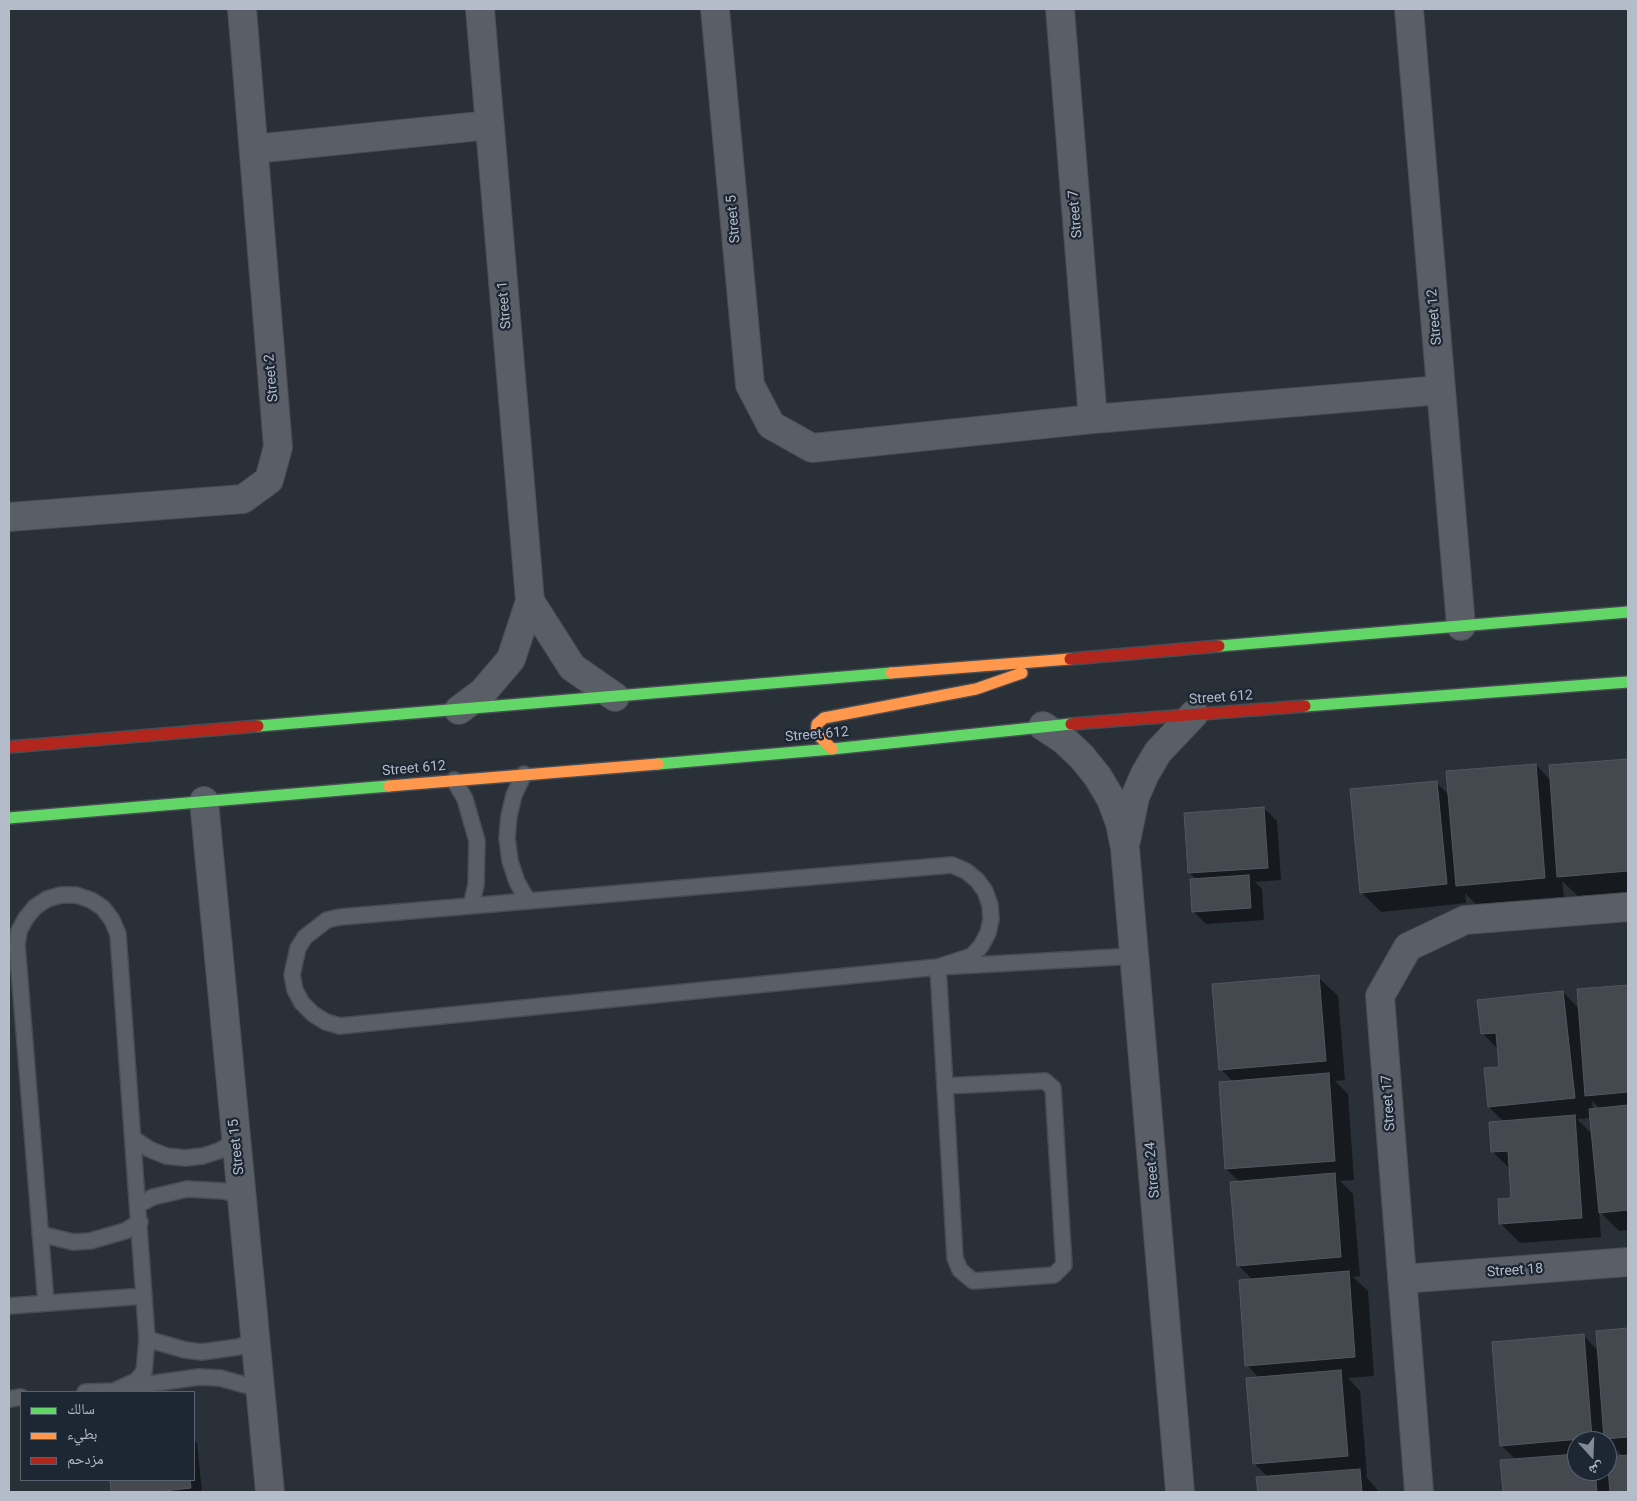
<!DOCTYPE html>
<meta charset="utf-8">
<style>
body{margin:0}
#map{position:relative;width:1637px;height:1501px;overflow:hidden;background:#2a3038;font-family:Roboto,"Noto Naskh Arabic",sans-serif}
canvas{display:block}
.frame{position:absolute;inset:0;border:10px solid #b4bcc9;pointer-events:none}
.legend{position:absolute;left:20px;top:1391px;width:175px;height:90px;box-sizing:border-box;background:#1d2633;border:1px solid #59626f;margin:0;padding:6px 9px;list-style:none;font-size:15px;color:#b4bcc9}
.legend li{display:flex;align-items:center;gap:10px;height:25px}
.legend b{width:25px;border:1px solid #59626f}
.north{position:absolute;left:1567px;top:1431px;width:50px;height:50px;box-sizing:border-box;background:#1d2633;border:1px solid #59626f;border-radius:50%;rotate:160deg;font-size:14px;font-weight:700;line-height:20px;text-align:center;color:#b4bcc9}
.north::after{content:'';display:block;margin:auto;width:18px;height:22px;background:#848b96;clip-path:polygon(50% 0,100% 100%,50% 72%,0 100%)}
</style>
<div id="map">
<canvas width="1637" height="1501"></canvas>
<div class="frame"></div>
<ul class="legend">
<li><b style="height:6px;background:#63d668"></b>سالك</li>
<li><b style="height:6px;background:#ff974d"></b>بطيء</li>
<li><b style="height:6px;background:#b3261e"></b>مزدحم</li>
</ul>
<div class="north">ش</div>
</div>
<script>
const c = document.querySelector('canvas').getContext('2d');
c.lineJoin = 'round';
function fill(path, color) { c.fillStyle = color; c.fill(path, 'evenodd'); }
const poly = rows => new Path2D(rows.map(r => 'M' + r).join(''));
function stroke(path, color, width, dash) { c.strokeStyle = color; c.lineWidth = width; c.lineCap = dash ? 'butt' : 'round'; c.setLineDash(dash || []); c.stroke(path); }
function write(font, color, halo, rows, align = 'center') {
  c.font = font + ' Roboto,sans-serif'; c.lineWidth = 4.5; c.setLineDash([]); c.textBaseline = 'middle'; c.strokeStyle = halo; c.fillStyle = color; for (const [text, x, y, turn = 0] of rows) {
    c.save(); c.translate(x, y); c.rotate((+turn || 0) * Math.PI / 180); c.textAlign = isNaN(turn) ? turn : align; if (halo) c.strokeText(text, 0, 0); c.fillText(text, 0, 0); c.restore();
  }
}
const shadow = poly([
 [1628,760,1628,892,1578,896,1562,881,1564,897,1476,904,1465,893,1466,903,1381,912,1361,892,1436,782,1450,796,1536,765,1551,781,1550,766],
 [1264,808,1277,821,1281,880,1255,882,1262,889,1264,920,1206,924,1193,911,1196,879,1190,873],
 [1318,977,1338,996,1345,1080,1335,1081,1348,1094,1354,1180,1340,1181,1353,1194,1360,1276,1353,1277,1368,1291,1374,1376,1348,1378,1360,1391,1367,1475,1365,1475,1379,1492,1259,1492,1258,1478,1268,1477,1254,1463,1259,1378,1247,1365,1253,1280,1238,1265,1240,1182,1226,1169,1233,1082,1221,1069],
 [1628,986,1628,1230,1619,1231,1599,1211,1601,1237,1520,1243,1501,1224,1512,1199,1510,1169,1492,1151,1504,1122,1489,1107,1501,1068,1499,1050,1482,1033,1563,992,1579,1009,1578,990],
 [1592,1101,1600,1109,1593,1110],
 [1591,1118,1593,1135,1577,1119],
 [1628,1330,1628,1492,1504,1492,1502,1461,1516,1460,1501,1445,1583,1335,1598,1351,1597,1332],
 [1577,1441,1607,1441,1609,1469,1607,1468,1607,1471,1577,1471],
 [1609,1443,1623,1456,1610,1458],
 [194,1440,197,1443,202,1492,112,1492,111,1480,194,1480]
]);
const building = poly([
 [1628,759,1628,871,1557,877,1549,765,1628,759],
 [1536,764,1545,878,1456,886,1446,771,1536,764],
 [1437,781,1447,884,1360,893,1350,789,1437,781],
 [1264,807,1268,868,1188,873,1184,813,1264,807],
 [1249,875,1251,908,1192,912,1190,879,1249,875],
 [1319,975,1326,1061,1219,1070,1212,984,1319,975],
 [1628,985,1628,1092,1585,1096,1577,989,1628,985],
 [1563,991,1575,1098,1488,1107,1484,1068,1499,1067,1496,1033,1481,1034,1477,1000,1563,991],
 [1329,1073,1335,1161,1225,1169,1219,1082,1329,1073],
 [1628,1105,1628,1210,1599,1213,1589,1109,1628,1105],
 [1575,1115,1582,1218,1499,1224,1498,1199,1511,1198,1508,1151,1491,1152,1489,1122,1575,1115],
 [1335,1173,1341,1257,1237,1266,1230,1182,1335,1173],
 [1349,1271,1355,1357,1245,1366,1239,1280,1349,1271],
 [1628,1328,1628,1437,1604,1439,1596,1331,1628,1328],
 [1584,1334,1592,1438,1500,1446,1492,1342,1584,1334],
 [1341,1370,1348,1456,1253,1464,1246,1378,1341,1370],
 [1577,1454,1577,1471,1595,1471,1597,1492,1503,1492,1500,1460,1577,1454],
 [1628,1455,1628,1492,1610,1492,1607,1457,1628,1455],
 [1360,1469,1362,1492,1258,1492,1256,1477,1360,1469],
 [110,1480,190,1480,191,1488,156,1492,111,1492,110,1480]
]);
const lane = poly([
 [524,774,514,795,509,816,507,838,510,861,517,882,528,901],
 [454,780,465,799,477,841,476,885,471,906],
 [952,865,966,871,977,880,985,891,990,905,991,919,988,933,981,946,972,956,938,967,340,1026,326,1022,313,1014,302,1003,295,990,292,975,298,948,305,937,327,920,340,917,952,865],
 [945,1086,1045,1081,1053,1088,1064,1265,1054,1275,973,1281,960,1270,955,1258,945,1086,938,967,1135,956],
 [134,1139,149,1149,166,1156,185,1158,203,1156,221,1150,236,1140],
 [138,1205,153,1197,187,1189,224,1191,242,1196],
 [40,1234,73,1242,90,1241,125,1231,140,1222],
 [46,1303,17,945,19,931,26,918,35,907,47,899,61,895,76,895,91,900,103,908,112,920,118,934,147,1339,144,1372,136,1381,114,1391,85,1392],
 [9,1306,144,1296],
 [147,1339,185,1350,202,1352,238,1347,255,1341],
 [127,1387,199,1377,220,1378,260,1389],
 [9,1399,21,1397]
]);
const street = poly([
 [715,9,750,385,771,425,812,448,1093,419,1441,390],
 [1060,9,1093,419],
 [1409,9,1461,626],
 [254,149,490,125],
 [9,517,243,499,269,480,278,447,242,9],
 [530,601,572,667,615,697],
 [459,710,483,692,511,659,530,601,480,9],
 [1043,726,1064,740,1082,757,1098,777,1111,799,1120,823,1125,848,1180,1492],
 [204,801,270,1492],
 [1126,841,1135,797,1145,774,1158,752,1194,714],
 [1402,1279,1628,1262],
 [1419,1492,1380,996,1408,947,1465,920,1628,907]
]);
const fast = poly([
 [1219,646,1628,612],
 [1305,706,1628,682],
 [258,726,891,673],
 [658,764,832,749,1071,724],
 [9,818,389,786]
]);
const slow = poly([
 [891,673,1070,659],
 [832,749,816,733,817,724,824,718,976,689,1022,673],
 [389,786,658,764]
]);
const jam = poly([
 [1070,659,1219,646],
 [1071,724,1305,706],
 [9,747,258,726]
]);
const streetNames = [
 ["Street 7",1076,214,-95],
 ["Street 5",734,219,-95],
 ["Street 1",505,305,-95],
 ["Street 12",1435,317,-95],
 ["Street 2",272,378,-95],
 ["Street 612",1221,698,-4],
 ["Street 612",817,735,-5],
 ["Street 612",414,769,-5],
 ["Street 17",1389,1103,-94],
 ["Street 15",237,1147,-96],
 ["Street 24",1153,1170,-95],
 ["Street 18",1515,1271,-4]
];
fill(shadow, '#0007');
fill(building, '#444950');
stroke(building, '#52575f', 1);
stroke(lane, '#484c53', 18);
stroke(street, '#484c53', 30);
stroke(fast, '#484c53', 14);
stroke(slow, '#484c53', 14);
stroke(jam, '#484c53', 14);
stroke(lane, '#5a5e66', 15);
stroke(street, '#5a5e66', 28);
stroke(fast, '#63d668', 11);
stroke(slow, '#ff974d', 11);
stroke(jam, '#b3261e', 11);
write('14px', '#b4bcc9', '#1d2633', streetNames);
</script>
